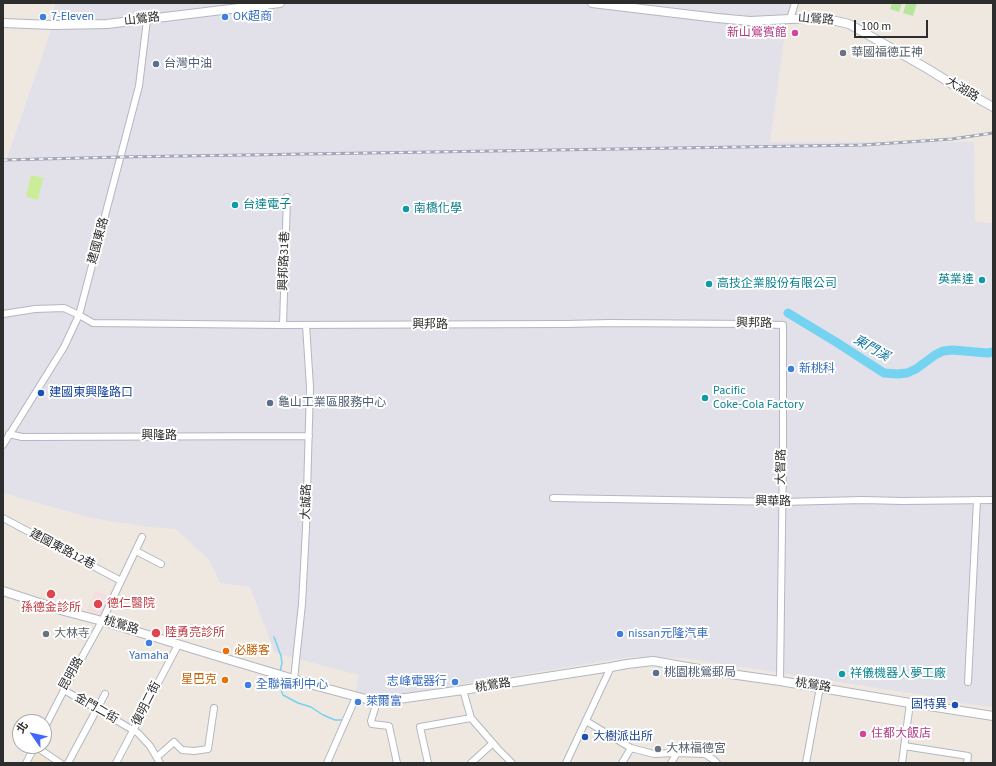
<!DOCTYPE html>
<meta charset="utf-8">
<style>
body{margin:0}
#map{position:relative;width:996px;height:766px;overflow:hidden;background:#efe8e0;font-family:"Source Sans 3","Noto Sans TC",sans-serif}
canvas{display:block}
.frame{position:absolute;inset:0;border:4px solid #2d2d2d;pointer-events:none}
.north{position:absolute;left:12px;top:714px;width:40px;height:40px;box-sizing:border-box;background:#fff;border:1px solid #ababab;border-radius:50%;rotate:304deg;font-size:11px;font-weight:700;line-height:16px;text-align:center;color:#2d2d2d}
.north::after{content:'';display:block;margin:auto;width:14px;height:18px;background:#4069fc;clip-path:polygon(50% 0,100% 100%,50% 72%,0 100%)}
.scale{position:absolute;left:854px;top:20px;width:74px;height:18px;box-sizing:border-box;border:2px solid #2d2d2d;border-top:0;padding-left:5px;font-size:12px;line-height:14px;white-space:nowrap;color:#2d2d2d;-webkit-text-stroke:3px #fff;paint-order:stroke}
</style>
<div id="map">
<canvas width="996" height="766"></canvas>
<div class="frame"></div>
<div class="north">北</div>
<div class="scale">100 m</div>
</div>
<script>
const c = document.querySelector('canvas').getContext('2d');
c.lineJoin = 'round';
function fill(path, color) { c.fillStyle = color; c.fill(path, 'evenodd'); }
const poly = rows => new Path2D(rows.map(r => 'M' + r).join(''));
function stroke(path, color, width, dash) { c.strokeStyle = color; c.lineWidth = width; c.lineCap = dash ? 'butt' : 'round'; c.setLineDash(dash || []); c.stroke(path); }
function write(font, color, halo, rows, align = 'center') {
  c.font = font + ' "Source Sans 3","Noto Sans TC",sans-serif'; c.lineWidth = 4; c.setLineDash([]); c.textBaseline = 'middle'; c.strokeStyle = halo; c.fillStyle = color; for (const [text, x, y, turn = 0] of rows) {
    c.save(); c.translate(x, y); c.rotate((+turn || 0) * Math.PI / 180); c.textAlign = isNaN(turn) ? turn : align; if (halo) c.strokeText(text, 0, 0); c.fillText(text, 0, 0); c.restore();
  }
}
const industrial = poly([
 [55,3,794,3,786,25,770,142,974,142,975,222,993,223,993,707,959,703,929,696,684,658,629,657,384,697,356,692,359,675,275,653,250,587,220,583,209,560,176,529,150,527,92,518,3,493,3,162,6,161,53,25,55,20]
]);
const education = poly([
 [35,750,53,763,29,763]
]);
const medical = poly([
 [95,591,110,596,101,616,86,611]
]);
const green = poly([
 [892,3,902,3,899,12,890,9],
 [906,3,917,3,913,16,903,13]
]);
const pitch = poly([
 [31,175,43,178,38,200,26,197]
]);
const stream = poly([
 [274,637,281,656,282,663,280,672],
 [280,678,279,685,283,695,298,703,311,707,323,715,335,720,342,720]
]);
const river = poly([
 [788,313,836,342,884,373,898,374,907,373,916,369,935,355,943,351,953,350,987,353,993,352]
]);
const street = poly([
 [790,19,795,3],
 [3,314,35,309,64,308,79,315,93,323,283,325,566,324,610,323,752,324,783,325,783,455,780,681],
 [283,325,287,197],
 [9,434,22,437,309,436],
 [3,445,64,347,79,315,139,86,147,20],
 [553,498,781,502,863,500,902,501,993,500],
 [3,518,121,581],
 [136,551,161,564],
 [294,679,302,604,306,528,310,387,306,325],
 [968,682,977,500],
 [64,690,138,733,150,746,160,763],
 [463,690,471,718,498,749,512,763],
 [377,702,371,721,372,724,389,726,397,763],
 [586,721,631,748,654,754,674,753,705,754,714,760,717,763],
 [44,729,64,690,102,621,142,537],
 [35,746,60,763],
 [904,746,968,756,967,763],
 [157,757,174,742,182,750,194,751,208,749,214,708],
 [26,763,35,746],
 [68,763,105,694],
 [116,763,178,645],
 [327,763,356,697],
 [428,763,420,727,471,718],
 [471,763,493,743],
 [566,763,611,667],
 [622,763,631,748],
 [671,763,677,753],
 [806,763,820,687],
 [902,763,910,703]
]);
const secondary = poly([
 [592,3,717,18,750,21,790,19,823,18,849,24,928,69,952,84,993,107],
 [3,23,53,25,107,24,280,3],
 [3,591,64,611,102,621,220,657,317,686,377,702,463,690,611,667,627,664,653,661,716,672,780,681,910,703,993,716]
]);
const rail = poly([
 [3,160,121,157,863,145,952,139,993,133]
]);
const markers = [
 [43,17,4,"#3f7fe0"],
 [225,17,4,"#3f7fe0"],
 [795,33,4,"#d1479c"],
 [843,53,4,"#6b7280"],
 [156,64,4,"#5c6f8a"],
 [235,205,4,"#0f9aa8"],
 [406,209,4,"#0f9aa8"],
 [982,280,4,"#0f9aa8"],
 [709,284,4,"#0f9aa8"],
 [791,369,4,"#3f7fe0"],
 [41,393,4,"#1a4fb4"],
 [705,398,4,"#0f9aa8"],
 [270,403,4,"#5c6f8a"],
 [51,594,5,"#e0444e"],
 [98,604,5,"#e0444e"],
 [156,633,5,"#e0444e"],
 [46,634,4,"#6b7280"],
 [620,634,4,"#3f7fe0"],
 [149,643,4,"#3f7fe0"],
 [226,651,4,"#e8710a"],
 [656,673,4,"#5c6f8a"],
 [842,674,4,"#0f9aa8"],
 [225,680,4,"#e8710a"],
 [455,682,4,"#3f7fe0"],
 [248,685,4,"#3f7fe0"],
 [358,702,4,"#3f7fe0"],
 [955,705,4,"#1a4fb4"],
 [863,734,4,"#d1479c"],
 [585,737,4,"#1a4fb4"],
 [658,749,4,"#6b7280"]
];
const shopNames = [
 ["7-Eleven",51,17],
 ["OK超商",233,17],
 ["新桃科",799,369],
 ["nissan元隆汽車",628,634],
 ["Yamaha",149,656,"center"],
 ["志峰電器行",447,682,"right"],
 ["全聯福利中心",256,685],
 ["萊爾富",366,702]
];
const streetNames = [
 ["山鶯路",142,20,-7],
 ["山鶯路",816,20,4],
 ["大湖路",962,90,31],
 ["建國東路",99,241,-75],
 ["興邦路31巷",285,261,-88],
 ["興邦路",754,324,1],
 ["興邦路",430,325],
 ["興隆路",159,436],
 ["大智路",782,467,-89],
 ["大誠路",307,502,-88],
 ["興華路",773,502],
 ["建國東路12巷",62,550,28],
 ["桃鶯路",121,626,17],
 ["昆明路",72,674,-61],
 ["桃鶯路",493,686,-9],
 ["桃鶯路",813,686,9],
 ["復明二街",147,704,-63],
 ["金門二街",96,709,30]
];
const hotelNames = [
 ["新山鶯賓館",787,33],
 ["住都大飯店",871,734,"left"]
];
const worshipNames = [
 ["華國福德正神",851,53],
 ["大林寺",54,634],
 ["大林福德宮",666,749]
];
const serviceNames = [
 ["台灣中油",164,64],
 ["龜山工業區服務中心",278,403],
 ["桃園桃鶯郵局",664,673]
];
const cultureNames = [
 ["台達電子",243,205],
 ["南橋化學",414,209],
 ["英業達",974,280,"right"],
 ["高技企業股份有限公司",717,284],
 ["Pacific",713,391],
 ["Coke-Cola Factory",713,405],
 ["祥儀機器人夢工廠",850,674]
];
const transitNames = [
 ["建國東興隆路口",49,393],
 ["固特異",947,705,"right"],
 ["大樹派出所",593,737]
];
const healthNames = [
 ["德仁醫院",107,604],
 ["孫德金診所",51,608,"center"],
 ["陸勇亮診所",165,633]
];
const foodNames = [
 ["必勝客",234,651],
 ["星巴克",217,680,"right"]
];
const waterNames = [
 ["東門溪",871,349,30]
];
fill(industrial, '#e2e0e8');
fill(education, '#f0e5d0');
fill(medical, '#f5dee0');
fill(green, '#b8e59d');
fill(pitch, '#cbec99');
stroke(stream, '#73d3f0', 1.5);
stroke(river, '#73d3f0', 9);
stroke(street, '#b3b7c1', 8);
stroke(secondary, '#b3b7c1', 10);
stroke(street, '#fff', 6);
stroke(secondary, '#fff', 8);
stroke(rail, '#a2a6b8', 3);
stroke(rail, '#fff', 1.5, [4.5]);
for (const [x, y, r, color] of markers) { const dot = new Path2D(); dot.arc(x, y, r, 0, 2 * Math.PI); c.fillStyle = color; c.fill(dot); stroke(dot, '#fff', 1.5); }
write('12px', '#366cbe', '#fff', shopNames, 'left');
write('12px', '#2d2d2d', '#fff', streetNames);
write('12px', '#b23c85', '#fff', hotelNames, 'right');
write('12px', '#5b616d', '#fff', worshipNames, 'left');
write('12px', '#4e5e75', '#fff', serviceNames, 'left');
write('12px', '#0d838f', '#fff', cultureNames, 'left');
write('12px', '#164399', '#fff', transitNames, 'left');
write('12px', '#be3a42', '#fff', healthNames, 'left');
write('12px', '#c56008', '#fff', foodNames, 'left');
write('italic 13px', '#0c73a2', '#fff', waterNames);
</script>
